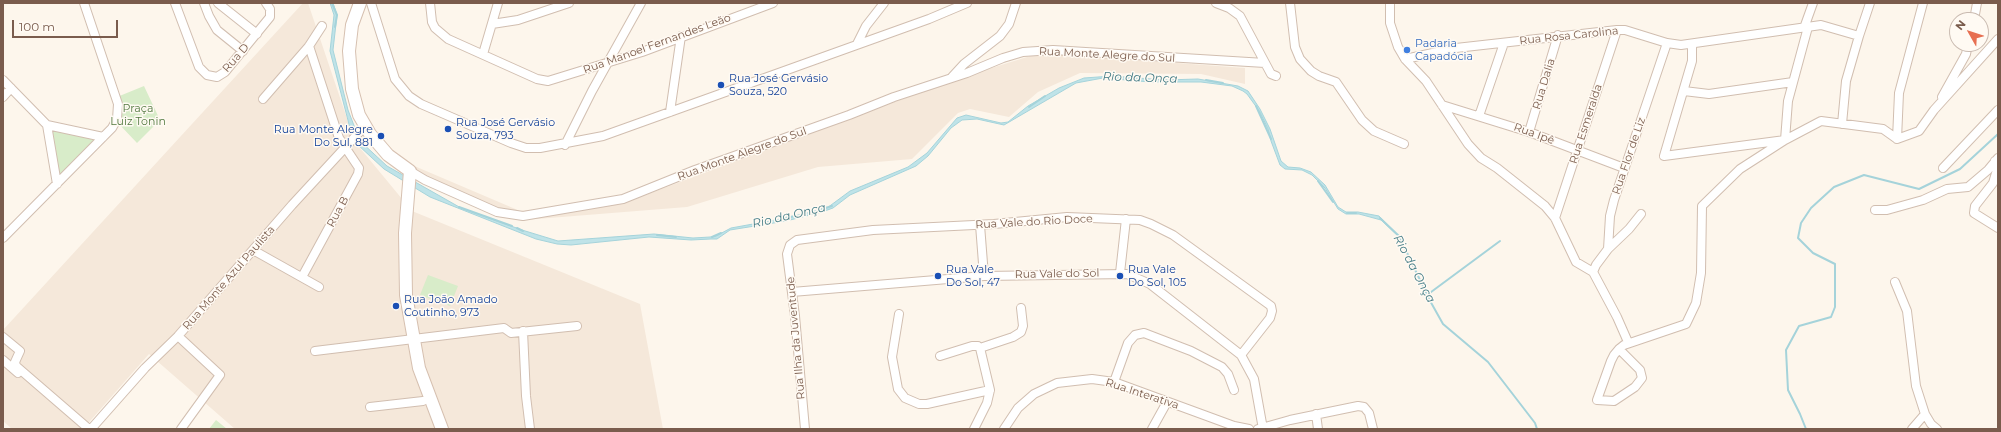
<!DOCTYPE html>
<meta charset="utf-8">
<style>
body{margin:0}
#map{position:relative;width:2001px;height:432px;overflow:hidden;background:#fdf6ec;font-family:Montserrat,sans-serif}
canvas{display:block}
.frame{position:absolute;inset:0;border:4px solid #7a5c4d;pointer-events:none}
.north{position:absolute;left:1949px;top:12px;width:40px;height:40px;box-sizing:border-box;background:#fffaf3;border:1px solid #cabbb1;border-radius:50%;rotate:309deg;font-size:11px;font-weight:700;line-height:16px;text-align:center;color:#7a5c4d}
.north::after{content:'';display:block;margin:auto;width:14px;height:18px;background:#e76f51;clip-path:polygon(50% 0,100% 100%,50% 72%,0 100%)}
.scale{position:absolute;left:12px;top:20px;width:106px;height:18px;box-sizing:border-box;border:2px solid #7a5c4d;border-top:0;padding-left:5px;font-size:12px;line-height:14px;white-space:nowrap;color:#7a5c4d;-webkit-text-stroke:3px #fffaf3;paint-order:stroke}
</style>
<div id="map">
<canvas width="2001" height="432"></canvas>
<div class="frame"></div>
<div class="north">N</div>
<div class="scale">100 m</div>
</div>
<script>
const c = document.querySelector('canvas').getContext('2d');
c.lineJoin = 'round';
function fill(path, color) { c.fillStyle = color; c.fill(path, 'evenodd'); }
const poly = rows => new Path2D(rows.map(r => 'M' + r).join(''));
function stroke(path, color, width, dash) { c.strokeStyle = color; c.lineWidth = width; c.lineCap = dash ? 'butt' : 'round'; c.setLineDash(dash || []); c.stroke(path); }
function write(font, color, halo, rows, align = 'center') {
  c.font = font + ' Montserrat,sans-serif'; c.lineWidth = 3; c.setLineDash([]); c.textBaseline = 'middle'; c.strokeStyle = halo; c.fillStyle = color; for (const [text, x, y, turn = 0] of rows) {
    c.save(); c.translate(x, y); c.rotate((+turn || 0) * Math.PI / 180); c.textAlign = isNaN(turn) ? turn : align; if (halo) c.strokeText(text, 0, 0); c.fillText(text, 0, 0); c.restore();
  }
}
const residential = poly([
 [303,3,308,3,355,142,412,211,640,304,663,429,235,429,149,354,83,429,12,429,3,421,3,330],
 [1040,53,1245,68,1245,84,1201,74,1080,73,1038,92,1009,117,970,109,958,113,912,159,818,167,687,207,524,220,409,179,412,165,520,211,621,204,956,79]
]);
const green = poly([
 [144,86,160,120,137,143,118,123,117,97],
 [49,126,100,139,60,179],
 [428,275,458,286,450,306,420,295],
 [216,420,227,429,209,429]
]);
const water = poly([
 [330,3,333,3,337,15,333,50,348,110,360,141,387,166,461,208,522,230,558,241,654,234,693,238,710,237,716,236,731,228,786,218,827,208,850,191,908,167,927,153,957,118,966,115,1001,123,1008,122,1028,106,1059,88,1084,78,1112,76,1164,80,1198,79,1238,86,1248,91,1260,109,1270,129,1281,161,1288,167,1300,168,1311,172,1325,185,1338,207,1346,212,1358,212,1379,216,1399,237,1381,220,1359,214,1346,214,1338,209,1325,188,1312,175,1302,170,1285,169,1280,165,1271,141,1268,129,1260,112,1247,94,1243,91,1232,86,1201,82,1150,82,1103,78,1076,83,1004,125,977,119,962,120,951,128,928,156,916,166,850,195,833,208,822,212,786,221,730,230,717,239,711,239,691,240,649,237,571,245,557,244,536,239,430,197,384,169,358,145,350,128,330,51,334,15,330,3]
]);
const stream = poly([
 [332,3,337,15,335,27],
 [1206,80,1223,83],
 [1256,106,1271,139],
 [1029,107,1045,96],
 [1318,181,1333,202],
 [459,207,512,226],
 [822,209,832,206],
 [1347,213,1356,213],
 [1380,218,1399,236,1429,299,1443,324,1488,362,1535,423,1537,429],
 [780,219,795,216],
 [517,228,523,231],
 [657,235,676,237],
 [712,237,721,233],
 [1427,295,1500,241],
 [1806,429,1800,414,1788,390,1786,350,1799,326,1831,317,1835,307,1835,264,1813,253,1798,238,1801,223,1811,208,1834,187,1864,175,1919,189,1960,169,1998,134]
]);
const street = poly([
 [175,3,199,67,207,75,217,77,225,72,270,17,270,9,266,3],
 [204,3,209,16,217,30,243,51],
 [218,3,257,34],
 [371,3,395,79,409,96,421,104,511,143,526,148,540,148,603,136,929,19,967,3],
 [430,3,432,22,435,28,448,39,537,79,548,81,642,52,773,3],
 [1216,3,1229,8,1240,16,1271,74,1276,76],
 [1290,3,1295,47,1300,59,1311,71,1319,76,1336,82,1362,120,1374,131,1404,144],
 [1390,3,1390,23,1398,47,1405,59,1426,81,1468,144,1481,158,1497,168,1545,206,1555,218,1576,262,1593,272],
 [1974,20,1977,3],
 [492,24,518,20,569,3],
 [1804,28,1813,3],
 [857,44,866,26,884,3],
 [1692,45,1692,61,1664,156,1785,140,1821,121,1883,129,1897,139,1919,131,1934,110,1998,39],
 [483,54,498,3],
 [1405,59,1456,48,1617,30,1625,30,1667,43,1681,45,1821,25,1859,36],
 [952,77,964,64,1000,36,1009,24,1016,3],
 [3,80,47,125,57,184],
 [1684,91,1709,94,1793,82],
 [3,97,11,88],
 [1942,97,1966,54,1968,44],
 [263,99,309,46,322,26],
 [1442,105,1529,132,1624,168],
 [670,112,681,36],
 [1479,116,1504,43],
 [1842,124,1846,81,1859,36,1870,3],
 [47,125,103,137],
 [1529,132,1558,35],
 [1897,139,1899,93,1923,3],
 [565,145,592,91,641,3],
 [1995,161,1997,170,1993,183,1975,206,1974,213,1998,228],
 [1943,168,1998,110],
 [410,171,425,180,497,212,523,216,623,199,695,170,849,115,894,97,967,73,1003,58,1023,52,1053,50,1265,63],
 [1875,210,1887,210,1923,200,1947,189,1968,187,1988,170,1998,158],
 [1555,218,1617,30],
 [980,225,984,276],
 [3,238,112,128,117,119,118,104,84,3],
 [1608,249,1629,229,1641,214],
 [253,250,319,287],
 [1120,273,1126,219],
 [302,277,358,174,359,168,339,138,309,46],
 [1895,282,1907,311,1916,386,1925,414,1931,424,1937,429],
 [792,292,984,276,1127,274,1150,284,1241,355,1254,379,1263,429],
 [899,314,892,357,898,389,905,398,919,404,927,404,990,390],
 [523,331,526,396,530,429],
 [178,336,220,375,181,429],
 [3,337,20,351,15,362,16,366,89,429],
 [1628,342,1617,317,1593,272,1596,265,1608,249,1610,216,1614,200,1667,43],
 [980,348,1013,337,1021,332,1023,326,1021,308],
 [1619,349,1640,370,1642,378,1635,387,1614,401,1597,400,1611,361,1614,355,1619,349,1624,345,1686,324,1696,303,1701,273,1702,206,1740,169,1785,140,1788,101,1808,27],
 [315,351,504,328,511,333,577,326],
 [940,356,972,346,978,346,980,348,990,390,987,403,974,429],
 [3,360,18,373],
 [1114,382,1128,343,1135,335,1144,333,1191,351,1222,367,1228,374,1234,390],
 [370,407,423,401],
 [1316,414,1318,429],
 [91,429,145,368,178,336,292,205,365,126],
 [805,429,795,316,787,254,790,245,797,240,873,230,994,224,1067,217,1140,220,1151,224,1173,235,1271,306,1272,311,1270,318,1241,355],
 [1004,429,1018,408,1034,394,1057,383,1092,379,1114,382,1234,426,1249,429],
 [1152,429,1167,402],
 [1258,429,1290,420,1358,406,1364,407,1369,413,1373,429],
 [1912,429,1925,414]
]);
const secondary = poly([
 [360,3,352,25,349,51,352,89,359,115,370,134,388,155,410,171,405,233,406,295,419,368,442,429]
]);
const markers = [
 [1407,50,4,"#3f7fe0"],
 [721,85,4,"#1a4fb4"],
 [448,129,4,"#1a4fb4"],
 [381,136,4,"#1a4fb4"],
 [938,276,4,"#1a4fb4"],
 [1120,276,4,"#1a4fb4"],
 [396,306,4,"#1a4fb4"]
];
const streetNames = [
 ["Rua Rosa Carolina",1569,36,-6],
 ["Rua Manoel Fernandes Leão",657,44,-20],
 ["Rua Monte Alegre do Sul",1107,55,3],
 ["Rua D",236,58,-49],
 ["Rua Dalia",1544,84,-73],
 ["Rua Esmeralda",1586,124,-72],
 ["Rua Ipê",1534,134,20],
 ["Rua Monte Alegre do Sul",742,154,-20],
 ["Rua Flor de Liz",1629,156,-71],
 ["Rua B",338,212,-62],
 ["Rua Vale do Rio Doce",1034,222,-3],
 ["Rua Vale do Sol",1057,274,-1],
 ["Rua Monte Azul Paulista",229,278,-49],
 ["Rua Ilha da Juventude",796,338,-95],
 ["Rua Interativa",1142,394,18]
];
const shopNames = [
 ["Padaria",1415,44],
 ["Capadócia",1415,57]
];
const transitNames = [
 ["Rua José Gervásio",729,79],
 ["Souza, 520",729,92],
 ["Rua José Gervásio",456,123],
 ["Souza, 793",456,136],
 ["Rua Monte Alegre",373,130,"right"],
 ["Do Sul, 881",373,143,"right"],
 ["Rua Vale",946,270],
 ["Do Sol, 47",946,283],
 ["Rua Vale",1128,270],
 ["Do Sol, 105",1128,283],
 ["Rua João Amado",404,300],
 ["Coutinho, 973",404,313]
];
const parkNames = [
 ["Praça",138,109],
 ["Luiz Tonin",138,122]
];
const waterNames = [
 ["Rio da Onça",1140,78,2],
 ["Rio da Onça",789,216,-13],
 ["Rio da Onça",1414,269,62]
];
fill(residential, '#f5e8da');
fill(green, '#d8ecc9');
fill(water, '#bfe3e8');
stroke(water, '#a5d3da', 1);
stroke(stream, '#a5d3da', 2);
stroke(street, '#d1beb0', 10);
stroke(secondary, '#d6c0b0', 14);
stroke(street, '#fff', 8);
stroke(secondary, '#fff', 12);
for (const [x, y, r, color] of markers) { const dot = new Path2D(); dot.arc(x, y, r, 0, 2 * Math.PI); c.fillStyle = color; c.fill(dot); stroke(dot, '#fffaf3', 1.5); }
write('11px', '#7a5c4d', '#fffaf3', streetNames);
write('11px', '#366cbe', '#fffaf3', shopNames, 'left');
write('11px', '#164399', '#fffaf3', transitNames, 'left');
write('11px', '#537a41', '#fffaf3', parkNames);
write('italic 12px', '#437c86', '#fffaf3', waterNames);
</script>
